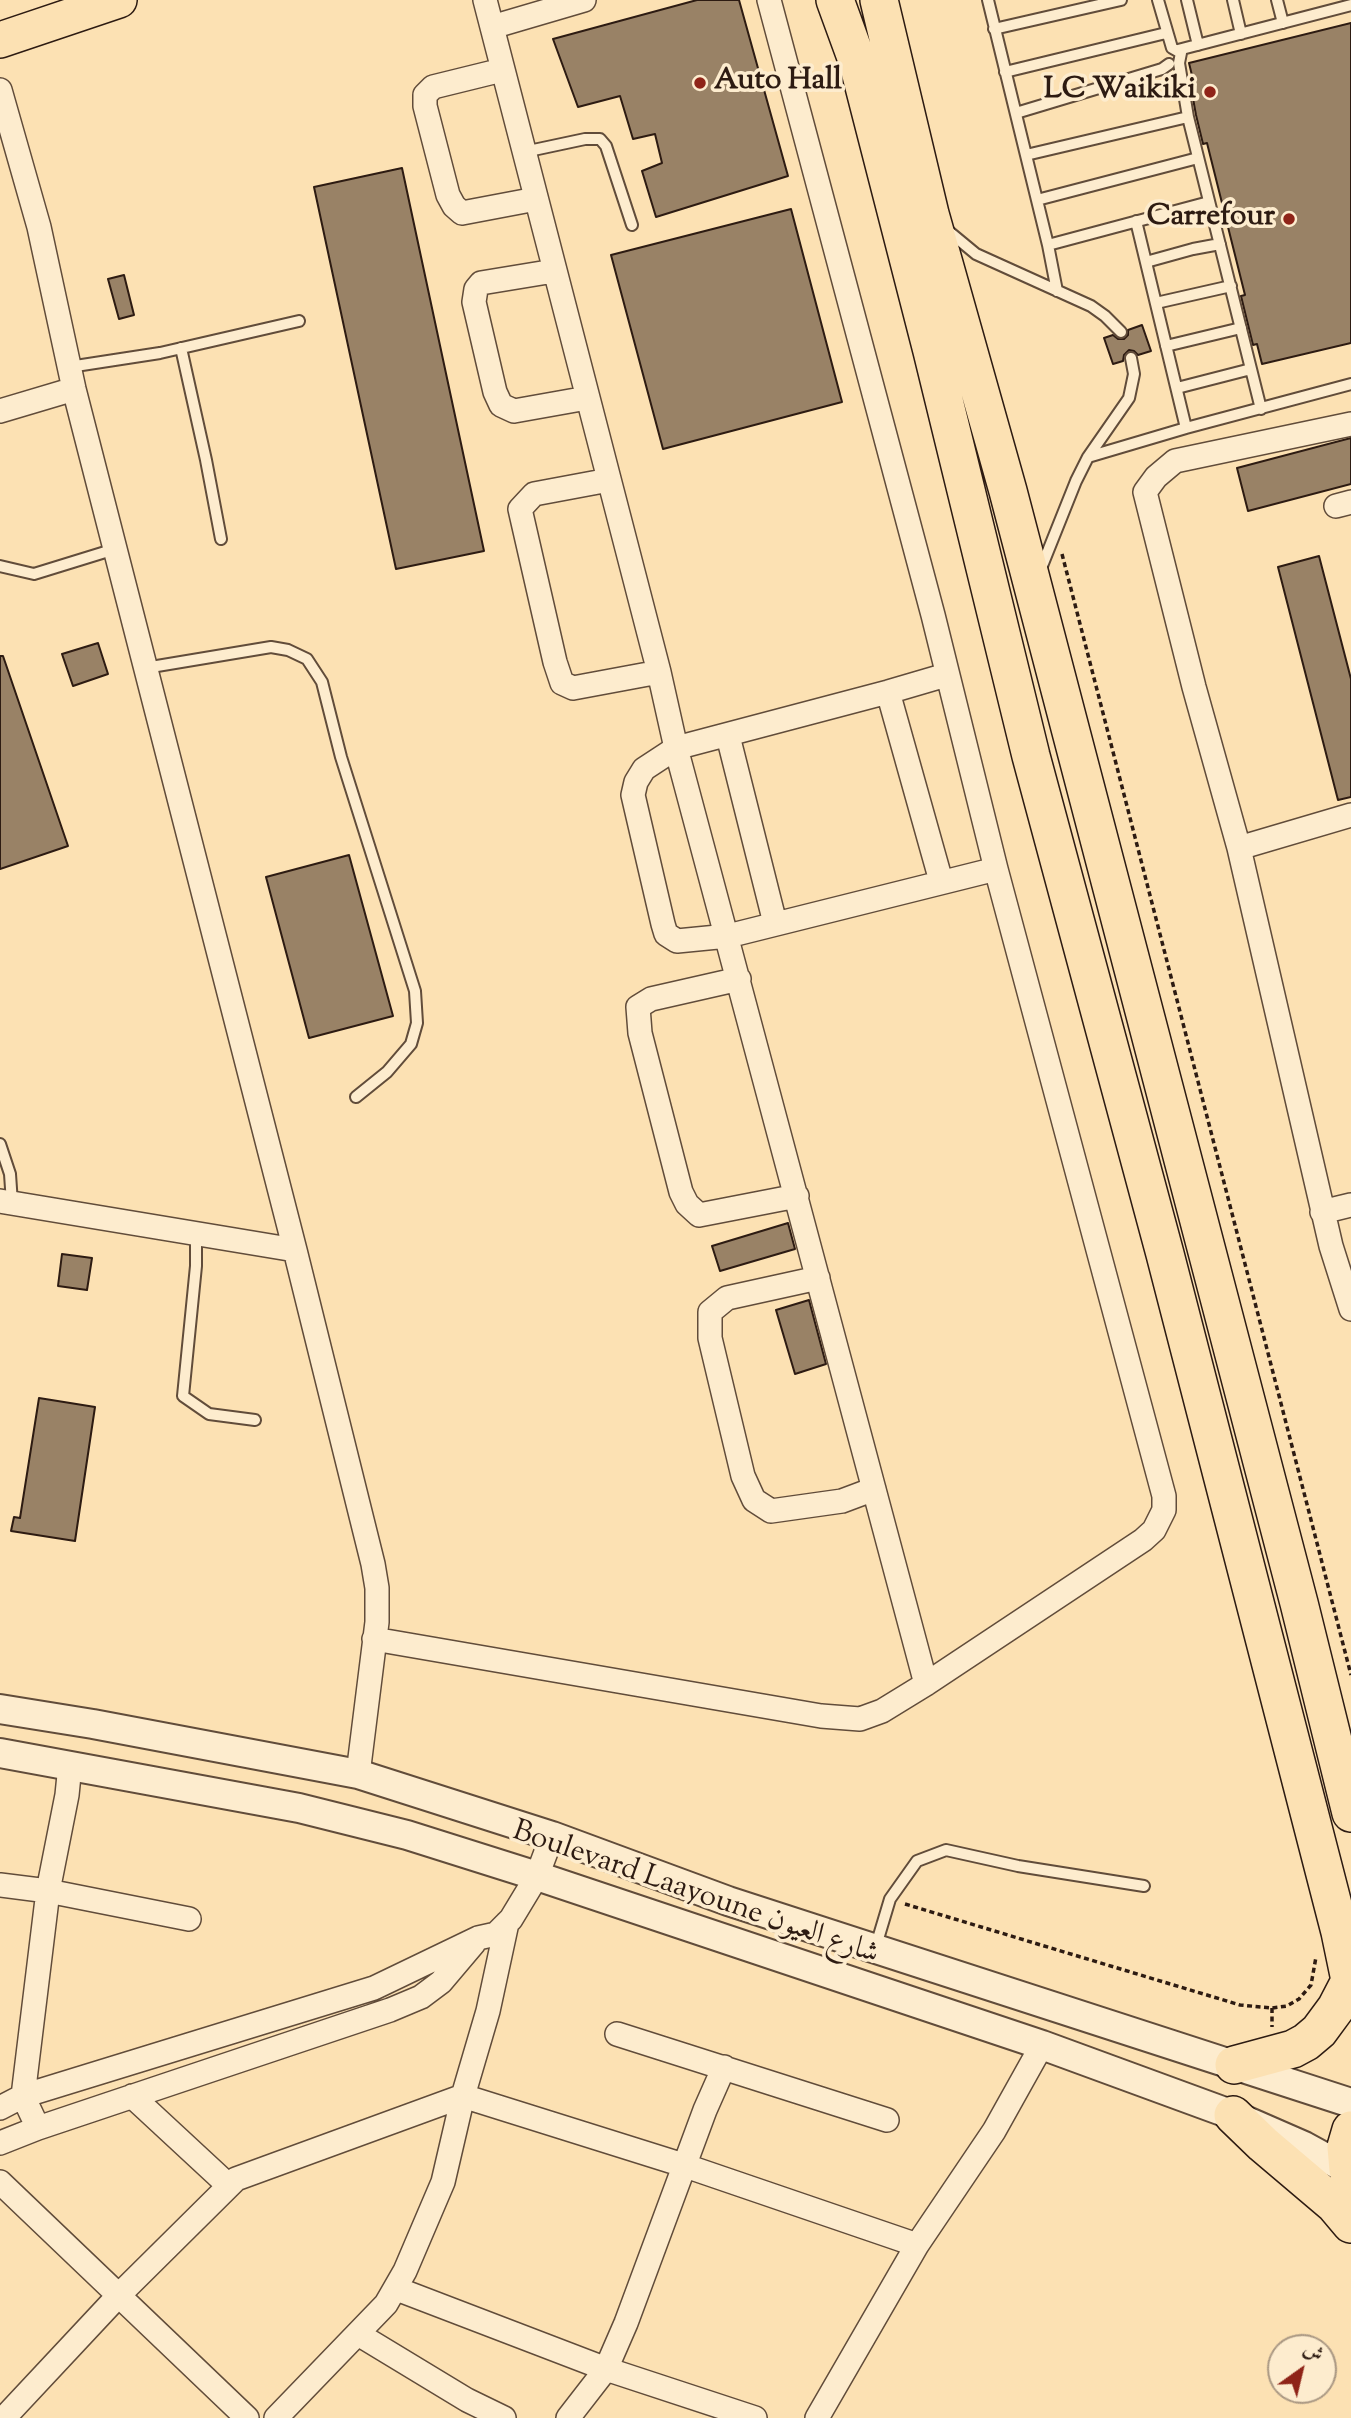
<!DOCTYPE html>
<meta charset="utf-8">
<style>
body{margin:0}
#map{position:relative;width:1351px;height:2418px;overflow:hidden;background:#fce1b3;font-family:"Sorts Mill Goudy",Amiri,serif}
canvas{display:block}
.north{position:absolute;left:1267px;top:2334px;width:70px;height:70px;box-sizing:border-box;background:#fdecce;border:2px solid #aa9883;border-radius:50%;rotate:34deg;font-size:19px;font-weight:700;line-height:28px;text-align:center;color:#2d1b12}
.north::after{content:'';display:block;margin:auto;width:24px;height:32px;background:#8f2418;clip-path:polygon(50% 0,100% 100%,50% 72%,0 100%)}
</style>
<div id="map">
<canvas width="1351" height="2418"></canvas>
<div class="north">ش</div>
</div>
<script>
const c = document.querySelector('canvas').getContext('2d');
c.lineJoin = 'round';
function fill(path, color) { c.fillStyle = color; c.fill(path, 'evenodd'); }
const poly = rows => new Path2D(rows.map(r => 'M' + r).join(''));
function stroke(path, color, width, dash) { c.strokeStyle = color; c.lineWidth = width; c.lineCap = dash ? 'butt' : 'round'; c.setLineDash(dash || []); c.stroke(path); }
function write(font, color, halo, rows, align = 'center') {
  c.font = font + ' "Sorts Mill Goudy",Amiri,serif'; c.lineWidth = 7; c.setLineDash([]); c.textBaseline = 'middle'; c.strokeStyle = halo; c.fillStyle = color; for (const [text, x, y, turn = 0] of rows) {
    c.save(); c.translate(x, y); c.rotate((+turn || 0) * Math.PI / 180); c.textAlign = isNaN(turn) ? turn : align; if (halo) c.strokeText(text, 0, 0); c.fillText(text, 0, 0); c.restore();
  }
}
const building = poly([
 [697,0,739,0,788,176,656,217,642,171,662,163,655,134,633,139,620,96,578,107,553,39,697,0],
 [1351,23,1351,343,1262,364,1257,344,1253,345,1241,296,1245,295,1207,143,1203,144,1196,115,1192,93,1196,92,1189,63,1351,23],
 [402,168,484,551,396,569,314,187,402,168],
 [791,209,842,402,663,449,611,255,791,209],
 [124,275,134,315,119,319,108,279,124,275],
 [1142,325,1151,351,1138,355,1134,351,1129,350,1124,355,1123,361,1113,364,1104,338,1113,335,1118,339,1124,339,1128,335,1128,330,1142,325],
 [1351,438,1351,484,1248,511,1237,468,1351,438],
 [1319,556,1351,679,1351,797,1338,800,1278,567,1319,556],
 [98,643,108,674,73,686,62,654,98,643],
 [0,656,3,656,68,846,0,869,0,656],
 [349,855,393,1016,309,1038,266,877,349,855],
 [788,1223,795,1249,720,1271,712,1246,788,1223],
 [62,1254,92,1258,87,1290,58,1286,62,1254],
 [809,1300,826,1364,795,1374,776,1310,809,1300],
 [39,1398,95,1407,75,1541,11,1531,14,1517,20,1518,39,1398]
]);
const path = poly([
 [1062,554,1351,1675],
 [905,1904,1240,2005,1272,2008,1287,2006,1299,1999,1311,1985,1316,1957],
 [1272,2008,1272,2027]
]);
const service = poly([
 [988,0,1048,245,1057,291],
 [1158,0,1172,48,1181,53,1179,63,1188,117,1261,409],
 [1187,0,1198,45],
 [1233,0,1241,34],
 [1277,0,1283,23],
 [994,29,1121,0],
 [1178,50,1351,5],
 [1005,72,1166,33],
 [1016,113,1162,69,1169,64],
 [524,152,585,139,600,139,606,146,632,225],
 [1026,155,1188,117],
 [1037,200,1198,158],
 [1136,221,1186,428],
 [947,230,976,254,1091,306,1105,316,1121,332],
 [1048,245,1209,202],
 [1146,262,1193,249,1220,244],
 [1156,303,1231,286],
 [1166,346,1241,328],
 [181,348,206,460,221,539],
 [69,367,160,353,299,321],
 [1177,388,1251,369],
 [1088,457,1186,428,1351,384],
 [0,566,34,574,115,549],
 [1040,571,1076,481,1088,457,1129,398,1134,374,1131,358],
 [145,668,271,647,288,650,307,659,322,682,341,757,415,991,417,1023,411,1044,387,1072,356,1097],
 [0,1144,10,1174,12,1203],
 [196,1234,196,1266,183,1396,209,1414,255,1420],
 [875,1949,890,1899,917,1861,946,1850,1018,1866,1144,1886]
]);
const minor = poly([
 [485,0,659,672,676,748,926,1684],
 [492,27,584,0],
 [502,70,433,87,425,95,425,106,448,195,454,206,462,213,536,199],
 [0,90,39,227,74,389,295,1250,373,1564,377,1588,377,1622,358,1774],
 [554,271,481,283,476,289,474,302,495,392,501,405,514,411,587,398],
 [0,411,74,389],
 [1351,424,1175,461,1156,477,1145,492,1194,687,1239,848,1331,1246,1351,1309],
 [609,480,534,494,520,509,555,662,562,683,573,688,659,672],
 [1336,506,1351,502],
 [946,675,888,692,676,748,644,769,636,782,633,795,663,924,666,934,677,941,728,936,996,869],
 [888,692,941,881],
 [728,736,775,923],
 [1239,848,1351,815],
 [739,979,651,999,638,1007,640,1033,681,1192,687,1204,699,1215,797,1196],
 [0,1201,295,1250],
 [1322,1212,1351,1205],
 [818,1278,727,1298,710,1312,710,1338,743,1476,754,1500,771,1511,842,1501,874,1489],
 [374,1639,821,1716,860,1719,882,1711,926,1684,1143,1540,1154,1530,1164,1510,1164,1496,996,869,933,615,769,0],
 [0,1885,48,1891,189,1919],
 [617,2034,887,2120],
 [132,2096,228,2185],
 [0,2108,23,2096,374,1988,478,1938,496,1934,511,1919,537,1876,552,1836],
 [38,2128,23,2096,48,1891,67,1795,70,1765],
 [0,2143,38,2128,390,2010,421,1997,441,1982,474,1943],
 [0,2182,247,2418],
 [397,2289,606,2369,755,2418],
 [358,2334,467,2400,504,2418],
 [4,2418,119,2295,236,2179,463,2096,683,2165,917,2245],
 [276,2418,386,2304,405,2271,443,2182,463,2096,488,2011,507,1923],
 [568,2418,606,2369,626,2323,705,2110,724,2067],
 [817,2418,917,2245,994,2131,1042,2045]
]);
const tertiary = poly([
 [0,1709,93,1724,358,1774,552,1836,728,1901,1351,2103],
 [0,1753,299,1808,407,1835,537,1876,1042,2045,1233,2115,1304,2146,1348,2170]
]);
const primary = poly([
 [0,40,119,0]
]);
const trunk = poly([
 [835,0,858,63,932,351,1031,756,1165,1254,1340,1932,1351,1985],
 [879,0,930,214,1008,491,1299,1603,1351,1813],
 [1234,2065,1293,2049,1306,2042,1319,2031,1336,2008,1350,1981],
 [1233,2115,1263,2144,1335,2205,1351,2224],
 [1351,2130,1346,2147,1348,2170,1351,2179]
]);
const markers = [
 [700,83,7,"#8f2418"],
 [1210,92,7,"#8f2418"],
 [1289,219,7,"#8f2418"]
];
const poiNames = [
 ["Auto Hall",714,83,"left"],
 ["LC Waikiki",1196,92],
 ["Carrefour",1275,219]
];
const streetNames = [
 ["Boulevard Laayoune شارع العيون",695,1895,19]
];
fill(building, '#998266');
stroke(building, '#2d1b12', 2);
stroke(service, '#614c3a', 14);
stroke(minor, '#614c3a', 26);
stroke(tertiary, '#614c3a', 32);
stroke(primary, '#2d1b12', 38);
stroke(trunk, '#2d1b12', 40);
stroke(path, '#2d1b12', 3.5, [5, 3.5]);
stroke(service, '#fdecce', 10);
stroke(minor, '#fdecce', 23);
stroke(tertiary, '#fdecce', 28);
stroke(primary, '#fce1b3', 35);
stroke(trunk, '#fce1b3', 37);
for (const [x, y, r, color] of markers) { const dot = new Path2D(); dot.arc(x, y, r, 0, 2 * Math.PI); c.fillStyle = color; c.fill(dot); stroke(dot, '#fdecce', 2.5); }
write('bold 30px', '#2d1b12', '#fdecce', poiNames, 'right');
write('30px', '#2d1b12', '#fdecce', streetNames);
</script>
